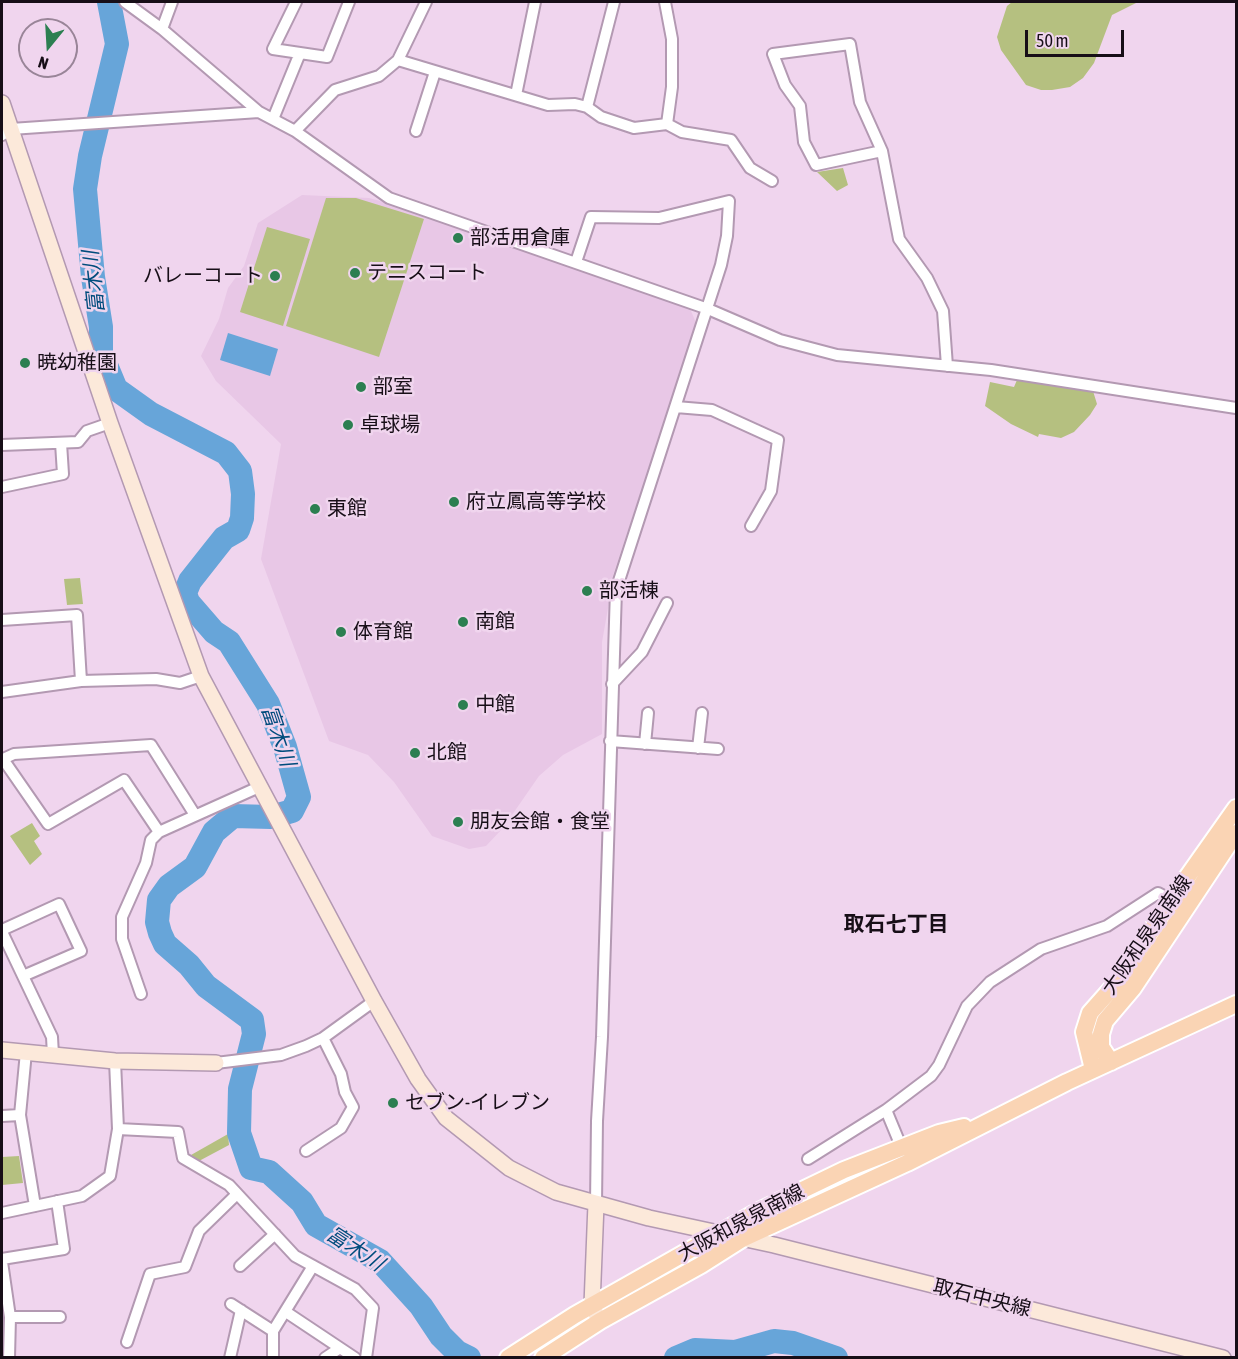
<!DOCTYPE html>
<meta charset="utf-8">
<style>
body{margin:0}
#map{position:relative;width:1238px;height:1359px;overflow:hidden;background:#f0d5ee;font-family:"Asap Condensed",sans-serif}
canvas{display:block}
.frame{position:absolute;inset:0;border:3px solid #170e17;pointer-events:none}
.north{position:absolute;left:18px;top:18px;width:60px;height:60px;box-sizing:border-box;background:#f0d5ee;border:2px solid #998598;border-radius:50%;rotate:198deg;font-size:16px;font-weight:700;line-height:24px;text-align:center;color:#170e17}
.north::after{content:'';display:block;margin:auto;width:21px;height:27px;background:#2c7f51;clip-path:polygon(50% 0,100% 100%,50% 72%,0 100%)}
.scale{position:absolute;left:1025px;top:30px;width:99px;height:27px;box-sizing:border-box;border:3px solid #170e17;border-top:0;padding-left:8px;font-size:18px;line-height:21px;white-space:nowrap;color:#170e17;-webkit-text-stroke:4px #f0d5ee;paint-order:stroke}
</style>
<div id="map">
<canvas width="1238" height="1359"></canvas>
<div class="frame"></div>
<div class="north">N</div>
<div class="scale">50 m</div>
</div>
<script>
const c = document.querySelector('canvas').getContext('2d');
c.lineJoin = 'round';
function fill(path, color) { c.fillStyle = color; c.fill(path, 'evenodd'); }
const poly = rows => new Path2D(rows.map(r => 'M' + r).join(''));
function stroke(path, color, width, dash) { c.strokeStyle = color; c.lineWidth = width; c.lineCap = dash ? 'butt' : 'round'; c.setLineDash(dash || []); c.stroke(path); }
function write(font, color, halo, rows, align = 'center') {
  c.font = font + ' "Asap Condensed","Noto Sans JP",sans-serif'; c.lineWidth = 5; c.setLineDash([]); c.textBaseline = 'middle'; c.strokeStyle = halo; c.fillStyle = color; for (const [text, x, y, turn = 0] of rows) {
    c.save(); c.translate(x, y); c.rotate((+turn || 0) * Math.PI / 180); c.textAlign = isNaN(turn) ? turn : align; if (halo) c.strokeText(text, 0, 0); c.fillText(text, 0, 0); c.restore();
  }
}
const built = poly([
 [302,195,369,198,395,205,688,304,697,325,608,590,610,597,602,642,602,734,563,755,539,776,503,828,486,846,469,849,432,836,394,782,368,755,329,741,261,559,281,444,216,381,201,356,219,319,228,288,244,266,258,223]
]);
const green = poly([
 [1012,2,1138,2,1112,15,1094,63,1083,78,1070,87,1052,90,1041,90,1026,85,1001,50,997,37,1007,6],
 [843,168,848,185,837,191,817,172],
 [326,198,356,198,424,219,379,357,286,326],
 [267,227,310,239,283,326,240,312],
 [1017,380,1093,391,1097,404,1090,415,1074,432,1061,438,1039,434,1038,437,1011,424,985,406,990,382,1014,387],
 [80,578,83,604,67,605,64,579],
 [32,823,40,836,34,841,42,854,30,865,10,836],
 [228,1134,229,1145,199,1161,191,1155],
 [19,1156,23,1183,2,1185,2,1157]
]);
const water = poly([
 [228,333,278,349,270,376,220,360]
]);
const river = poly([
 [109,2,117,44,90,156,85,189,93,277,101,327,101,353,116,389,151,414,226,453,240,471,243,494,242,518,238,530,224,538,216,548,190,581,185,593,188,602,214,632,229,642,268,704,285,747,299,797,292,811,271,817,233,816,214,832,195,867,169,886,159,900,157,922,160,933,165,944,189,965,206,986,252,1020,254,1034,240,1089,239,1133,251,1168,269,1172,302,1202,316,1225,380,1261,421,1306,441,1336,457,1352,469,1358],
 [676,1358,695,1350,735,1352,774,1341,793,1343,836,1358]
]);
const street = poly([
 [125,2,162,29,259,112,295,131,389,198,708,309,780,340,837,355,991,370,1236,408],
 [296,2,273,49,327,57,349,2],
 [665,2,672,39,672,87,667,124],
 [162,29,172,2],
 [398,60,548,105,575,104,587,107,601,117,634,128,667,124,682,132,731,140,750,168,772,181],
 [516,95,535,2],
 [587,107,614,2],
 [273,119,300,53],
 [295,131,335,90,379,76,398,60,426,2],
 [416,131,435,72],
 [2,135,11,129,259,112],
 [882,151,816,165,804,142,800,106,785,85,773,54,850,44,860,102,882,151,899,239,927,278,943,311,947,366],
 [576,262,591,217,659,218,729,201,727,236,721,265,616,590,602,1037,597,1121,596,1204],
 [676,407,712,410,778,440,771,491,751,526],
 [2,445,78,442,87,431,110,423],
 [2,487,63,474,61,443],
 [2,620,77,615,81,681],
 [612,684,642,652,667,603],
 [2,692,81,681,156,679,180,683,201,676],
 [610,741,718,749],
 [645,744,648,713],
 [698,748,702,713],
 [159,832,124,780,48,824,3,759,14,754,151,745,195,815],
 [2,930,59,904,81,951,23,976],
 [2,932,52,1037,53,1055],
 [141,994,122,939,122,917,146,863,151,840,159,832,259,787],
 [26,1052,20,1115,35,1206],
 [216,1063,281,1055,306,1046,323,1038,374,1001],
 [886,1110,903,1151],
 [2,1116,20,1115],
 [118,1129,178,1132,183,1158,229,1185,295,1256,355,1289,373,1308,366,1358],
 [306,1151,341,1128,353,1107,345,1092,341,1074,323,1038],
 [808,1159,886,1110,931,1076,939,1065,967,1006,990,982,1041,949,1107,926,1158,893,1171,900],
 [2,1213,82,1196,110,1176,118,1129,115,1061],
 [2,1259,64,1249,57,1201],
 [2,1262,10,1317,9,1358],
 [240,1266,275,1234],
 [231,1304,273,1331],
 [286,1312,355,1358],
 [10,1317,60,1317],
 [127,1342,150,1274,185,1267,199,1231,237,1194],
 [230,1358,241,1310],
 [273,1358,273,1331,313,1266],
 [325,1358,340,1348]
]);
const secondary = poly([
 [2,103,110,423,201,676,374,1001,418,1079,446,1118,509,1168,556,1192,649,1218,774,1245,1223,1358],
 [2,1050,115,1061,216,1063],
 [596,1204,592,1305,596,1314]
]);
const primary = poly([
 [1111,1062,1101,1047,1101,1034,1105,1021,1133,988,1236,833],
 [1093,1069,1084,1032,1090,1013,1121,978,1171,900,1236,808],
 [508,1358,575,1315,757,1212,844,1170,939,1133,964,1127],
 [543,1358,600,1321,701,1265,742,1239,907,1163,1067,1082,1236,1004]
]);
const markers = [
 [458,238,6,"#2c7f51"],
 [355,273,6,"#2c7f51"],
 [275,276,6,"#2c7f51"],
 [25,363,6,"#2c7f51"],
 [361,387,6,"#2c7f51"],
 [348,425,6,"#2c7f51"],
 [454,502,6,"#2c7f51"],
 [315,509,6,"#2c7f51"],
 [587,591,6,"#2c7f51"],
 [463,622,6,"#2c7f51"],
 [341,632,6,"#2c7f51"],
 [463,705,6,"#2c7f51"],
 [415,753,6,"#2c7f51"],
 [458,822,6,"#2c7f51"],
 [393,1103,6,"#2c7f51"]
];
const poiNames = [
 ["部活用倉庫",470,238],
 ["テニスコート",367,273],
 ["バレーコート",263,276,"right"],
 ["暁幼稚園",37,363],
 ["部室",373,387],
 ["卓球場",360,425],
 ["府立鳳高等学校",466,502],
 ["東館",327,509],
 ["部活棟",599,591],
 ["南館",475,622],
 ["体育館",353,632],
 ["中館",475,705],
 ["北館",427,753],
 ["朋友会館・食堂",470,822],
 ["セブン-イレブン",405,1103]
];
const streetNames = [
 ["大阪和泉泉南線",1147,935,-55],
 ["大阪和泉泉南線",741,1223,-28],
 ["取石中央線",982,1298,14]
];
const waterNames = [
 ["富木川",94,282,-96],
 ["富木川",278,736,71],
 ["富木川",355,1249,33]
];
const neighbourhoodNames = [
 ["取石七丁目",896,924]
];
fill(built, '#e8c7e6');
fill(green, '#b5c080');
fill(water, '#67a5d9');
stroke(river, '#67a5d9', 24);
stroke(street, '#b399b2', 14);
stroke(secondary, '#b399b2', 18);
stroke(primary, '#fff', 20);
stroke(street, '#fff', 10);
stroke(secondary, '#fce9da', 15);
stroke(primary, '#fad4b4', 16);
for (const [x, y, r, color] of markers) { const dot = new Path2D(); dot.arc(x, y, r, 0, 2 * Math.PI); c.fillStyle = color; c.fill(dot); stroke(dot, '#f0d5ee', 2); }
write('20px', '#170e17', '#f0d5ee', poiNames, 'left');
write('20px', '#170e17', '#f0d5ee', streetNames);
write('italic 21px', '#004c7d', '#f0d5ee', waterNames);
write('bold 21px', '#170e17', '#f0d5ee', neighbourhoodNames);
</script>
